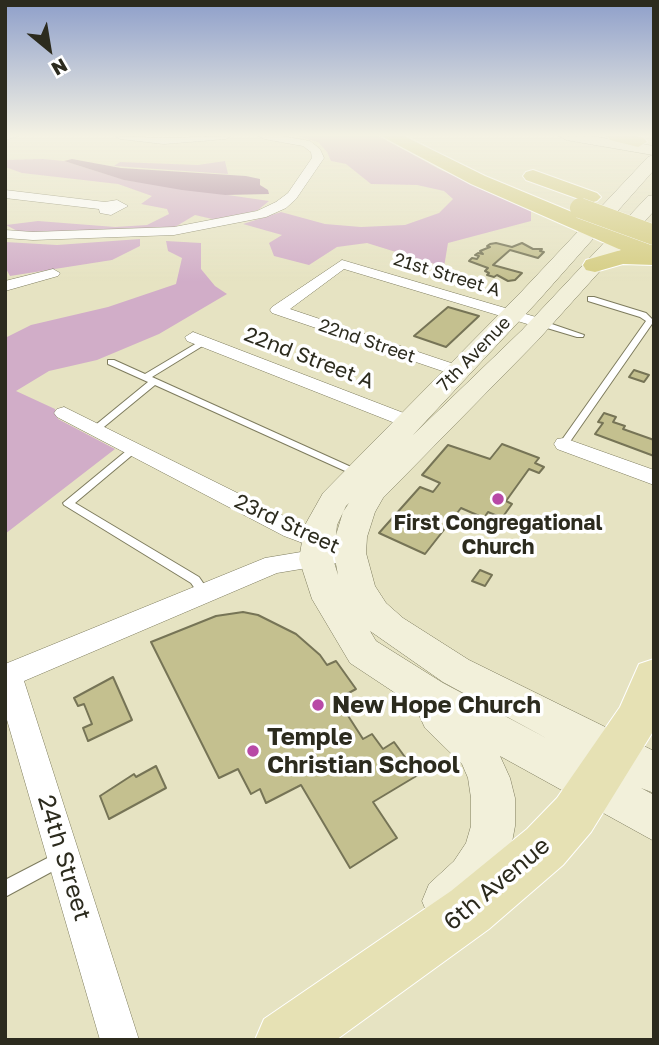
<!DOCTYPE html>
<style>
body{margin:0}
#map{position:relative;width:659px;height:1045px;overflow:hidden;background:#e6e3c2;font-family:"Golos Text",sans-serif}
canvas{display:block}
.frame{position:absolute;inset:0;border:7px solid #2c2b1e;pointer-events:none}
.north{position:absolute;left:14px;top:14px;width:70px;height:70px;-webkit-text-stroke:5px #fff;paint-order:stroke;rotate:150deg;font-size:19px;font-weight:700;line-height:28px;text-align:center;color:#2c2b1e}
.north::after{content:'';display:block;margin:auto;width:24px;height:32px;background:#2c2b1e;clip-path:polygon(50% 0,100% 100%,50% 72%,0 100%)}
</style>
<div id="map">
<canvas width="659" height="1045"></canvas>
<div class="frame"></div>
<div class="north">N</div>
</div>
<script>
const c = document.querySelector('canvas').getContext('2d');
c.lineJoin = 'round';
function fill(path, color) { c.fillStyle = color; c.fill(path, 'evenodd'); }
const poly = rows => new Path2D(rows.map(r => 'M' + r).join(''));
function stroke(path, color, width, dash) { c.strokeStyle = color; c.lineWidth = width; c.lineCap = dash ? 'butt' : 'round'; c.setLineDash(dash || []); c.stroke(path); }
function write(font, color, halo, rows, align = 'center') {
  c.font = font + ' "Golos Text",sans-serif'; c.lineWidth = 7; c.setLineDash([]); c.textBaseline = 'middle'; c.strokeStyle = halo; c.fillStyle = color; for (const [text, x, y, turn = 0] of rows) {
    c.save(); c.translate(x, y); c.rotate((+turn || 0) * Math.PI / 180); c.textAlign = isNaN(turn) ? turn : align; if (halo) c.strokeText(text, 0, 0); c.fillText(text, 0, 0); c.restore();
  }
}
const green = poly([
 [296,136,379,136,441,170,531,210,531,221,448,243,444,267,367,243,337,247,309,265,274,256,269,243,282,235,243,224,281,212,325,224,361,227,405,225,439,213,453,199,444,191,417,185,371,184,346,164,331,161,327,152,318,142],
 [43,159,64,161,125,180,269,201,258,210,221,221,195,215,175,227,21,233,6,225,38,221,115,227,147,225,169,214,167,209,141,204,152,196,118,184,22,173,5,167,5,160],
 [225,161,228,174,114,166,120,162,198,165],
 [140,239,140,246,112,260,10,276,5,267,5,242,57,245],
 [166,241,201,243,201,269,215,286,227,294,159,334,97,360,49,371,16,391,55,409,58,419,115,449,5,534,5,338,31,325,108,307,176,284,182,258,168,251]
]);
const water = poly([
 [72,159,121,168,246,176,260,179,260,185,268,190,269,194,225,195,182,190,124,180,64,161]
]);
const building = poly([
 [496,243,512,247,522,243,533,249,542,249,540,251,544,252,538,258,510,250,493,265,522,273,515,280,508,281,497,275,494,277,487,275,489,273,485,271,488,268,469,261,472,258,477,259,479,256,475,255,478,253,483,254,480,251,490,247,487,246,490,244,496,243],
 [448,307,479,316,446,347,414,336,448,307],
 [634,370,649,375,644,382,629,377,634,370],
 [604,413,616,417,613,422,625,426,623,429,654,440,654,456,595,434,603,423,598,422,604,413],
 [502,444,539,458,535,463,544,467,539,473,529,469,506,501,512,504,502,518,488,512,484,518,461,508,425,554,379,533,420,487,433,492,440,483,422,475,448,445,490,459,502,444],
 [480,570,492,575,485,586,472,581,480,570],
 [243,612,258,615,296,634,320,655,327,665,336,661,356,689,345,695,353,706,345,711,363,739,372,734,383,749,394,742,418,775,373,802,397,838,350,868,301,785,266,803,260,789,251,794,238,769,219,778,151,642,216,616,243,612],
 [113,677,132,720,88,741,83,728,92,724,84,704,78,706,74,698,113,677],
 [156,766,166,788,109,819,100,796,134,774,136,777,156,766]
]);
const service = poly([
 [588,297,594,297,646,313,654,321,567,446,564,447,559,444,646,321,640,317,588,301,588,297],
 [537,321,543,321,584,335,583,337,577,337,537,325,537,321],
 [202,340,208,340,209,342,152,377,360,471,362,473,360,475,354,475,155,385,99,431,93,431,91,429,93,427,148,382,108,364,108,360,114,360,145,374,202,340],
 [134,446,139,449,137,451,75,503,199,577,210,593,208,596,200,596,191,583,64,505,63,503,131,447,134,446],
 [61,851,66,854,69,859,66,864,5,897,5,880,61,851]
]);
const minor = poly([
 [5,136,19,136,5,140,5,136],
 [115,136,164,138,231,136,226,139,164,144,120,139,115,136],
 [259,136,282,136,310,141,320,149,324,158,296,199,286,208,266,217,174,235,33,240,5,238,5,230,33,232,174,227,257,211,276,202,288,193,312,158,311,152,303,146,264,139,259,136],
 [5,190,105,202,117,200,128,206,111,215,100,213,99,209,5,198,5,190],
 [342,260,546,320,548,323,540,328,534,326,344,269,290,309,463,367,466,371,463,375,457,376,272,313,270,310,272,307,342,260],
 [53,269,60,273,58,276,5,291,5,281,53,269],
 [193,332,414,417,417,421,414,425,407,427,400,425,187,341,185,337,193,332],
 [64,407,300,524,339,539,343,545,338,551,341,557,337,563,277,573,24,681,139,1040,100,1040,5,713,5,664,265,558,319,549,284,536,57,417,54,413,57,409,64,407],
 [564,438,654,470,654,485,557,449,554,444,557,439,564,438]
]);
const secondary = poly([
 [559,136,591,136,654,146,654,170,538,301,413,435,522,330,648,196,654,195,654,211,538,340,383,498,375,512,367,537,366,553,375,586,386,603,403,618,469,660,654,751,654,793,641,788,654,795,654,841,500,756,510,778,515,798,515,826,510,853,488,895,463,918,446,925,429,918,422,901,429,884,454,861,466,843,471,826,471,798,468,778,462,764,425,728,419,715,421,710,350,663,312,599,299,559,305,525,323,493,522,291,648,157,653,155,566,140,559,136],
 [349,503,343,512,336,535,337,525,346,506,349,503],
 [334,546,334,553,338,575,333,559,334,546],
 [370,631,443,682,548,739,443,683,376,641,370,631]
]);
const primary = poly([
 [654,659,654,730,591,832,563,865,489,929,336,1040,255,1040,264,1019,451,891,527,829,557,798,620,707,639,664,654,659]
]);
const motorway = poly([
 [381,136,404,136,485,176,654,246,654,265,623,264,595,272,586,270,583,265,586,260,621,250,471,184,381,136],
 [607,136,636,136,644,138,647,142,638,147,610,140,607,136],
 [533,170,597,193,601,197,597,201,590,203,526,180,523,176,526,172,533,170]
]);
const motorwayBridge = poly([
 [580,208,654,235]
]);
const markers = [
 [498,499,7,"#b849a6"],
 [318,705,7,"#b849a6"],
 [253,751,7,"#b849a6"]
];
const farStreetnames = [
 ["21st Street A",447,275,17],
 ["22nd Street",367,341,19],
 ["7th Avenue",474,354,-46]
];
const streetNames = [
 ["22nd Street A",309,358,21],
 ["23rd Street",287,524,25]
];
const poiNames = [
 ["First Congregational",498,523],
 ["Church",498,547]
];
const nearPoinames = [
 ["New Hope Church",332,705],
 ["Temple",267,737],
 ["Christian School",267,765]
];
const nearStreetnames = [
 ["24th Street",64,858,73],
 ["6th Avenue",497,884,-40]
];
fill(green, '#d1adc8');
fill(water, '#a77f9e');
fill(building, '#c4c08f');
stroke(building, '#767456', 2);
stroke(service, '#7e7c5e', 2);
stroke(minor, '#7e7c5e', 1);
stroke(secondary, '#7e7c5e', 1);
stroke(primary, '#fff', 2);
stroke(motorway, '#fff', 2);
fill(service, '#fff');
fill(minor, '#fff');
fill(secondary, '#f2f0da');
fill(primary, '#e6e1b4');
fill(motorway, '#d5cd82');
stroke(motorwayBridge, '#fff', 21, []);
stroke(motorwayBridge, '#d5cd82', 20);
const sky = c.createLinearGradient(0, 0, 0, 282);
sky.addColorStop(0, '#8e9fca');
sky.addColorStop(0.48, '#f4f2e4');
sky.addColorStop(1, '#f4f2e400');
c.fillStyle = sky;
c.fillRect(0, 0, 659, 282);
for (const [x, y, r, color] of markers) { const dot = new Path2D(); dot.arc(x, y, r, 0, 2 * Math.PI); c.fillStyle = color; c.fill(dot); stroke(dot, '#fff', 2.5); }
write('18px', '#2c2b1e', '#fff', farStreetnames);
write('21px', '#2c2b1e', '#fff', streetNames);
write('bold 21px', '#2c2b1e', '#fff', poiNames);
write('bold 24px', '#2c2b1e', '#fff', nearPoinames, 'left');
write('24px', '#2c2b1e', '#fff', nearStreetnames);
</script>
